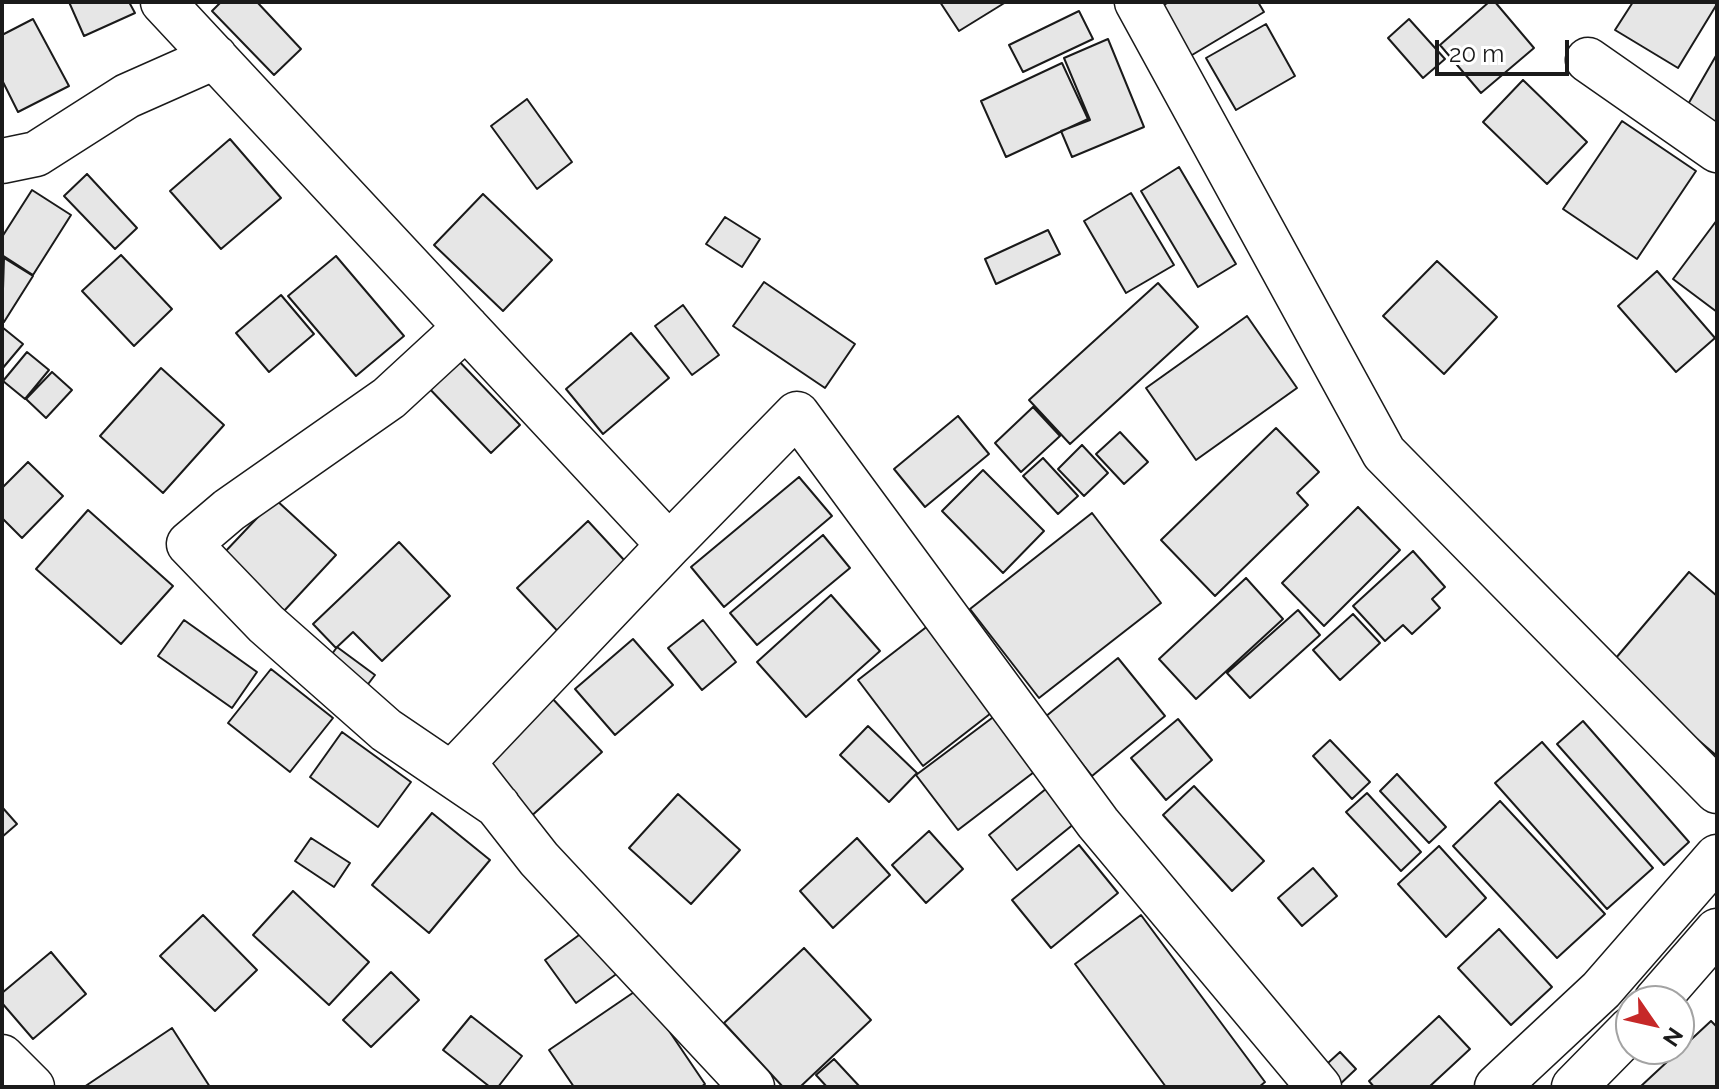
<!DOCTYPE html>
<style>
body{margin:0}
#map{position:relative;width:1719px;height:1089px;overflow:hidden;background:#fff;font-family:Raleway,sans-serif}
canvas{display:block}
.frame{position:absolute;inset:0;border:4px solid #1a1a1a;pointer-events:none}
.north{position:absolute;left:1615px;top:985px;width:80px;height:80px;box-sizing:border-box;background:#fff;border:2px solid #a3a3a3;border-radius:50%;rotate:124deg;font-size:22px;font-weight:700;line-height:32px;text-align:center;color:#1a1a1a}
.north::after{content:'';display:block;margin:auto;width:28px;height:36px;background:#c62828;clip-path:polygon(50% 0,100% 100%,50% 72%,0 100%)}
.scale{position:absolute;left:1435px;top:40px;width:134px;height:36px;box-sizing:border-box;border:4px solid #1a1a1a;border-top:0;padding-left:10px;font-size:24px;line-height:28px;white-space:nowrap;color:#1a1a1a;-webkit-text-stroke:6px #fff;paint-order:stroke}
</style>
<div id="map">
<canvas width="1719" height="1089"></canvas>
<div class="frame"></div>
<div class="north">N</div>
<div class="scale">20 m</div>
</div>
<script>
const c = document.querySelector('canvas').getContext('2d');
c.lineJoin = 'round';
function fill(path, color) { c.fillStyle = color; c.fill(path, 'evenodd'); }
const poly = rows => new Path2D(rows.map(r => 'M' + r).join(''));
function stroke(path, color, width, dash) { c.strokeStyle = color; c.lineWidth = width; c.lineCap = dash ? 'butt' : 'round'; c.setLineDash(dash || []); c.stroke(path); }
const building = poly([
 [69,2,129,2,135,13,84,36,69,2],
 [221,2,257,2,301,49,274,75,212,11,221,2],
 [940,2,1006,2,959,31,940,2],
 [1169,2,1258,2,1264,12,1187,58,1157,9,1169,2],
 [1489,2,1495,2,1534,48,1481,93,1440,45,1489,2],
 [1633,2,1717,2,1717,4,1678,68,1615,30,1633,2],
 [1079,11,1093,39,1023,72,1009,45,1079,11],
 [33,19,69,86,18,112,2,80,2,35,33,19],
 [1409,19,1445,59,1423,78,1388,38,1409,19],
 [1266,24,1295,76,1236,110,1206,58,1266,24],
 [1108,39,1144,127,1072,157,1061,131,1090,120,1064,58,1108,39],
 [1717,54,1717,134,1683,113,1717,54],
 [1062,63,1088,119,1006,157,981,101,1062,63],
 [1523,80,1587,142,1547,184,1483,122,1523,80],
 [527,99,572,162,537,189,491,126,527,99],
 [1622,121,1696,171,1637,259,1563,209,1622,121],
 [230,139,281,198,221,249,170,191,230,139],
 [1179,167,1236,264,1198,287,1141,191,1179,167],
 [87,174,137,228,115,249,64,196,87,174],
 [32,190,71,215,33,275,2,255,2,237,32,190],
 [1131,193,1174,265,1126,293,1084,221,1131,193],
 [483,194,552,260,503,311,434,245,483,194],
 [725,217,760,239,742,267,706,244,725,217],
 [1717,220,1717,312,1673,279,1717,220],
 [1048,230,1060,254,996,284,985,259,1048,230],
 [121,255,172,309,134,346,82,291,121,255],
 [336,256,404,336,356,376,288,296,336,256],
 [4,258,33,276,4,322,2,320,4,258],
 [1437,261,1497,317,1444,374,1383,316,1437,261],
 [1657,271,1715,338,1676,372,1618,306,1657,271],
 [764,282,855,344,825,388,733,326,764,282],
 [1158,283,1198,327,1070,444,1029,400,1158,283],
 [281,295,314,334,269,372,236,333,281,295],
 [683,305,719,355,692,375,655,326,683,305],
 [1247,316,1297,388,1196,460,1146,388,1247,316],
 [2,327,23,344,2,369,2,327],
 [631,333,669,378,603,434,566,389,631,333],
 [27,352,49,370,25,399,3,381,27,352],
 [454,356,520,425,491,453,425,384,454,356],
 [161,368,224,425,163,493,100,436,161,368],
 [52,372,72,390,46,418,26,399,52,372],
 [1033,407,1060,436,1021,472,995,443,1033,407],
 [958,416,989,454,925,507,894,469,958,416],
 [1276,428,1319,472,1297,493,1308,505,1215,596,1161,540,1276,428],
 [1120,432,1148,462,1124,484,1096,454,1120,432],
 [1082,445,1108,473,1084,496,1058,469,1082,445],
 [1043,458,1078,496,1058,514,1023,476,1043,458],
 [28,462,63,496,22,538,2,518,2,488,28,462],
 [983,470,1044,531,1003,573,942,511,983,470],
 [799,477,832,516,724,607,691,567,799,477],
 [275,499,336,555,284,611,223,554,275,499],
 [1358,507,1400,550,1324,626,1282,583,1358,507],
 [88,510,173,586,121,644,36,569,88,510],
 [1092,513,1161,603,1039,698,970,609,1092,513],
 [588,521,637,574,566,640,517,588,588,521],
 [823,535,850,568,757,645,730,613,823,535],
 [399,542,450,596,382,661,353,632,336,648,313,624,399,542],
 [1413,551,1445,587,1432,599,1440,608,1412,634,1403,625,1385,641,1353,606,1413,551],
 [1689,572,1717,596,1717,756,1610,665,1689,572],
 [1246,578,1283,619,1196,699,1159,659,1246,578],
 [831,595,880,651,806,717,757,662,831,595],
 [1298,610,1320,635,1250,698,1227,673,1298,610],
 [1353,614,1380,643,1340,680,1313,650,1353,614],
 [184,620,257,672,232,708,158,656,184,620],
 [703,620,736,662,702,690,668,648,703,620],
 [929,625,995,710,923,766,858,680,929,625],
 [633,639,673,685,615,735,575,689,633,639],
 [337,647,375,675,359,696,322,668,337,647],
 [1118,658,1165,716,1092,776,1045,717,1118,658],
 [271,669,333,718,290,772,228,723,271,669],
 [551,697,602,752,527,820,477,765,551,697],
 [996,715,1038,769,958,830,916,775,996,715],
 [1178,719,1212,760,1166,800,1131,758,1178,719],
 [1583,721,1689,842,1664,865,1557,744,1583,721],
 [868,726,917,773,889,802,840,755,868,726],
 [342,732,411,782,378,827,310,777,342,732],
 [1330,740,1370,782,1352,799,1313,756,1330,740],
 [1542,742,1653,868,1607,909,1495,783,1542,742],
 [1397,774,1446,827,1429,843,1380,791,1397,774],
 [1194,786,1264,861,1232,891,1163,815,1194,786],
 [1047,788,1075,823,1017,870,989,835,1047,788],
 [1367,793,1421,852,1401,871,1346,812,1367,793],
 [678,794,740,850,691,904,629,848,678,794],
 [1500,801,1605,914,1557,958,1453,846,1500,801],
 [2,807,17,824,2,837,2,807],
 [432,813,490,860,429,933,372,885,432,813],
 [929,831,963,869,926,903,892,865,929,831],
 [311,838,350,863,334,887,295,861,311,838],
 [857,838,890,875,833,928,800,891,857,838],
 [1079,845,1118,893,1051,948,1012,900,1079,845],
 [1439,846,1486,898,1446,937,1398,884,1439,846],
 [1313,868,1337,896,1302,926,1278,898,1313,868],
 [293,891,369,962,329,1005,253,935,293,891],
 [203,915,257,970,215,1011,160,956,203,915],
 [1141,915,1265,1082,1259,1087,1166,1087,1075,964,1141,915],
 [590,927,622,970,576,1003,545,960,590,927],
 [1499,929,1552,987,1511,1025,1458,968,1499,929],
 [804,948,871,1020,800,1087,783,1087,724,1023,804,948],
 [51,952,86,994,33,1039,2,1003,2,993,51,952],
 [391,972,419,1000,371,1047,343,1020,391,972],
 [640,988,705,1084,701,1087,574,1087,549,1050,640,988],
 [471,1016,522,1056,498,1087,490,1087,443,1050,471,1016],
 [1439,1016,1470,1049,1429,1087,1374,1087,1369,1081,1439,1016],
 [1711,1021,1717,1027,1717,1087,1640,1087,1711,1021],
 [172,1028,210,1087,84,1087,172,1028],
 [1340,1052,1356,1069,1337,1087,1317,1073,1340,1052],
 [834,1059,860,1087,827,1087,816,1075,834,1059]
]);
const minor = poly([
 [163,2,669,545,797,414,1098,823,1319,1087],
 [1137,2,1384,453,1717,791],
 [1588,60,1717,150],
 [2,161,36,154,127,96,215,57],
 [466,327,389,398,229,510,189,544,266,624,386,730,498,806],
 [669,545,463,762,539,859,752,1087],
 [2,1057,32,1087]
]);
const major = poly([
 [1656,1001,1717,931],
 [1497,1087,1601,990,1717,857],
 [1574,1087,1631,1029]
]);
fill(building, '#e6e6e6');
stroke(building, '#1a1a1a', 2);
stroke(minor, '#1a1a1a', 47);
stroke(major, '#1a1a1a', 47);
stroke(minor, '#fff', 44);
stroke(major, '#fff', 44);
</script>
